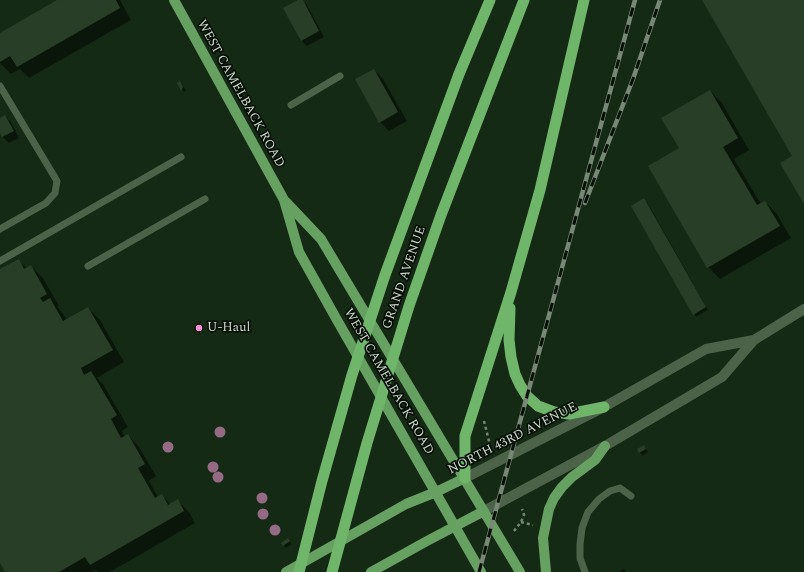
<!DOCTYPE html>
<style>
body{margin:0}
canvas{display:block;background:#152a14}
</style>
<canvas width="804" height="572"></canvas>
<script>
const c = document.querySelector('canvas').getContext('2d');
c.lineJoin = 'round';
function fill(path, color) { c.fillStyle = color; c.fill(path, 'evenodd'); }
const poly = rows => new Path2D(rows.map(r => 'M' + r).join(''));
function stroke(path, color, width, dash) { c.strokeStyle = color; c.lineWidth = width; c.lineCap = dash ? 'butt' : 'round'; c.setLineDash(dash || []); c.stroke(path); }
function write(font, color, halo, rows, align = 'center') {
  c.font = font + ' Spectral,serif'; c.lineWidth = 3.5; c.setLineDash([]); c.textBaseline = 'middle'; c.strokeStyle = halo; c.fillStyle = color; for (const [text, x, y, turn = 0] of rows) {
    c.save(); c.translate(x, y); c.rotate((+turn || 0) * Math.PI / 180); c.textAlign = isNaN(turn) ? turn : align; if (halo) c.strokeText(text, 0, 0); c.fillText(text, 0, 0); c.restore();
  }
}
const shadow = poly([
 [59,0,120,0,131,20,29,78,20,69,11,74,0,63,0,34],
 [300,0,302,0,307,5,324,37,307,46,301,40],
 [374,70,383,79,407,121,389,131,380,122],
 [180,82,186,90,184,92,178,83],
 [710,91,722,103,749,150,734,159,761,204,765,202,777,214,791,238,720,279,708,267,680,148],
 [5,116,11,122,19,138,9,143,3,137,0,131,0,119],
 [644,200,647,202,708,310,696,317,694,314],
 [18,260,27,268,31,266,43,278,59,306,57,306,61,311,67,320,88,308,100,320,124,362,97,378,103,384,128,427,122,431,125,437,128,435,139,447,156,476,149,481,158,497,162,495,171,505,178,501,189,512,195,523,110,572,98,572,96,570,91,572,6,572,0,561,0,270],
 [644,446,648,452,642,455,640,452],
 [288,540,292,544,286,548,284,545],
 [624,569,626,572,619,572]
]);
const building = poly([
 [57,0,116,0,120,8,17,67,10,56,0,62,0,33],
 [298,0,303,0,319,31,301,41,283,8],
 [702,0,804,0,804,204,780,163,792,156],
 [374,69,398,112,379,123,355,79],
 [180,81,183,87,181,91,177,83],
 [710,90,738,138,723,147,757,205,765,201,780,226,707,268,648,166,679,148,661,118],
 [5,115,14,131,2,137,0,133,0,118],
 [644,198,706,307,693,315,631,206],
 [19,259,24,269,31,265,47,294,40,298,43,302,50,298,63,321,88,307,113,350,81,368,84,375,91,371,117,415,111,419,121,438,128,434,145,464,138,468,155,498,162,494,168,505,178,499,184,511,90,565,85,557,59,572,5,572,0,563,0,269],
 [644,445,646,449,639,453,637,449],
 [288,538,290,541,283,546,281,543]
]);
const path = poly([
 [484,421,490,445],
 [521,522,533,525],
 [514,531,521,522,524,515,522,509]
]);
const service = poly([
 [0,86,57,181,55,193,46,203,0,229],
 [291,105,340,76],
 [0,261,181,157],
 [88,266,205,199],
 [585,572,580,558,580,544,582,528,588,512,599,499,610,491,620,488,631,496]
]);
const secondary = poly([
 [465,478,604,407,706,349,754,340],
 [484,511,605,446,722,377,754,340,804,309]
]);
const primary = poly([
 [174,0,284,200,299,252,337,320,481,572],
 [286,202,321,239,520,572],
 [286,572,406,504,436,492,465,478],
 [371,572,427,541,484,511],
 [546,572,543,538,549,509,554,498,562,487,572,477,595,460,605,446]
]);
const trunk = poly([
 [510,308,509,340,511,357,515,374,520,385,527,396,538,406,554,412,569,414,604,407],
 [465,478,465,436,511,292,540,190,584,0],
 [299,572,322,481,352,375,385,275,459,74,490,0],
 [332,572,367,443,409,306,441,215,524,0]
]);
const rail = poly([
 [585,203,633,79,660,0],
 [479,572,635,0]
]);
const trees = [
 [220,432],
 [168,447],
 [213,467],
 [218,477],
 [262,498],
 [263,514],
 [275,530]
];
const markers = [
 [199,328,4,"#f491d4"]
];
const streetNames = [
 ["WEST CAMELBACK ROAD",240,94,61],
 ["GRAND AVENUE",405,278,-71],
 ["WEST CAMELBACK ROAD",388,382,60],
 ["NORTH 43RD AVENUE",513,439,-27]
];
const poiNames = [
 ["U-Haul",207,328]
];
fill(shadow, '#0007');
fill(building, '#293e27');
stroke(path, '#758574', 2.5, [3, 3]);
stroke(service, '#4c634a', 7);
stroke(secondary, '#4c634a', 10);
stroke(primary, '#66a162', 10);
stroke(trunk, '#6fb66a', 11);
stroke(rail, '#788876', 4.5);
stroke(rail, '#071007', 3, [9]);
c.fillStyle = '#956a84';
for (const [x, y] of trees) { c.beginPath(); c.arc(x, y, 5.5, 0, 2 * Math.PI); c.fill(); }
for (const [x, y, r, color] of markers) { const dot = new Path2D(); dot.arc(x, y, r, 0, 2 * Math.PI); c.fillStyle = color; c.fill(dot); stroke(dot, '#071007', 1.5); }
write('13px', '#cad6c8', '#071007', streetNames);
write('13px', '#cad6c8', '#071007', poiNames, 'left');
</script>
